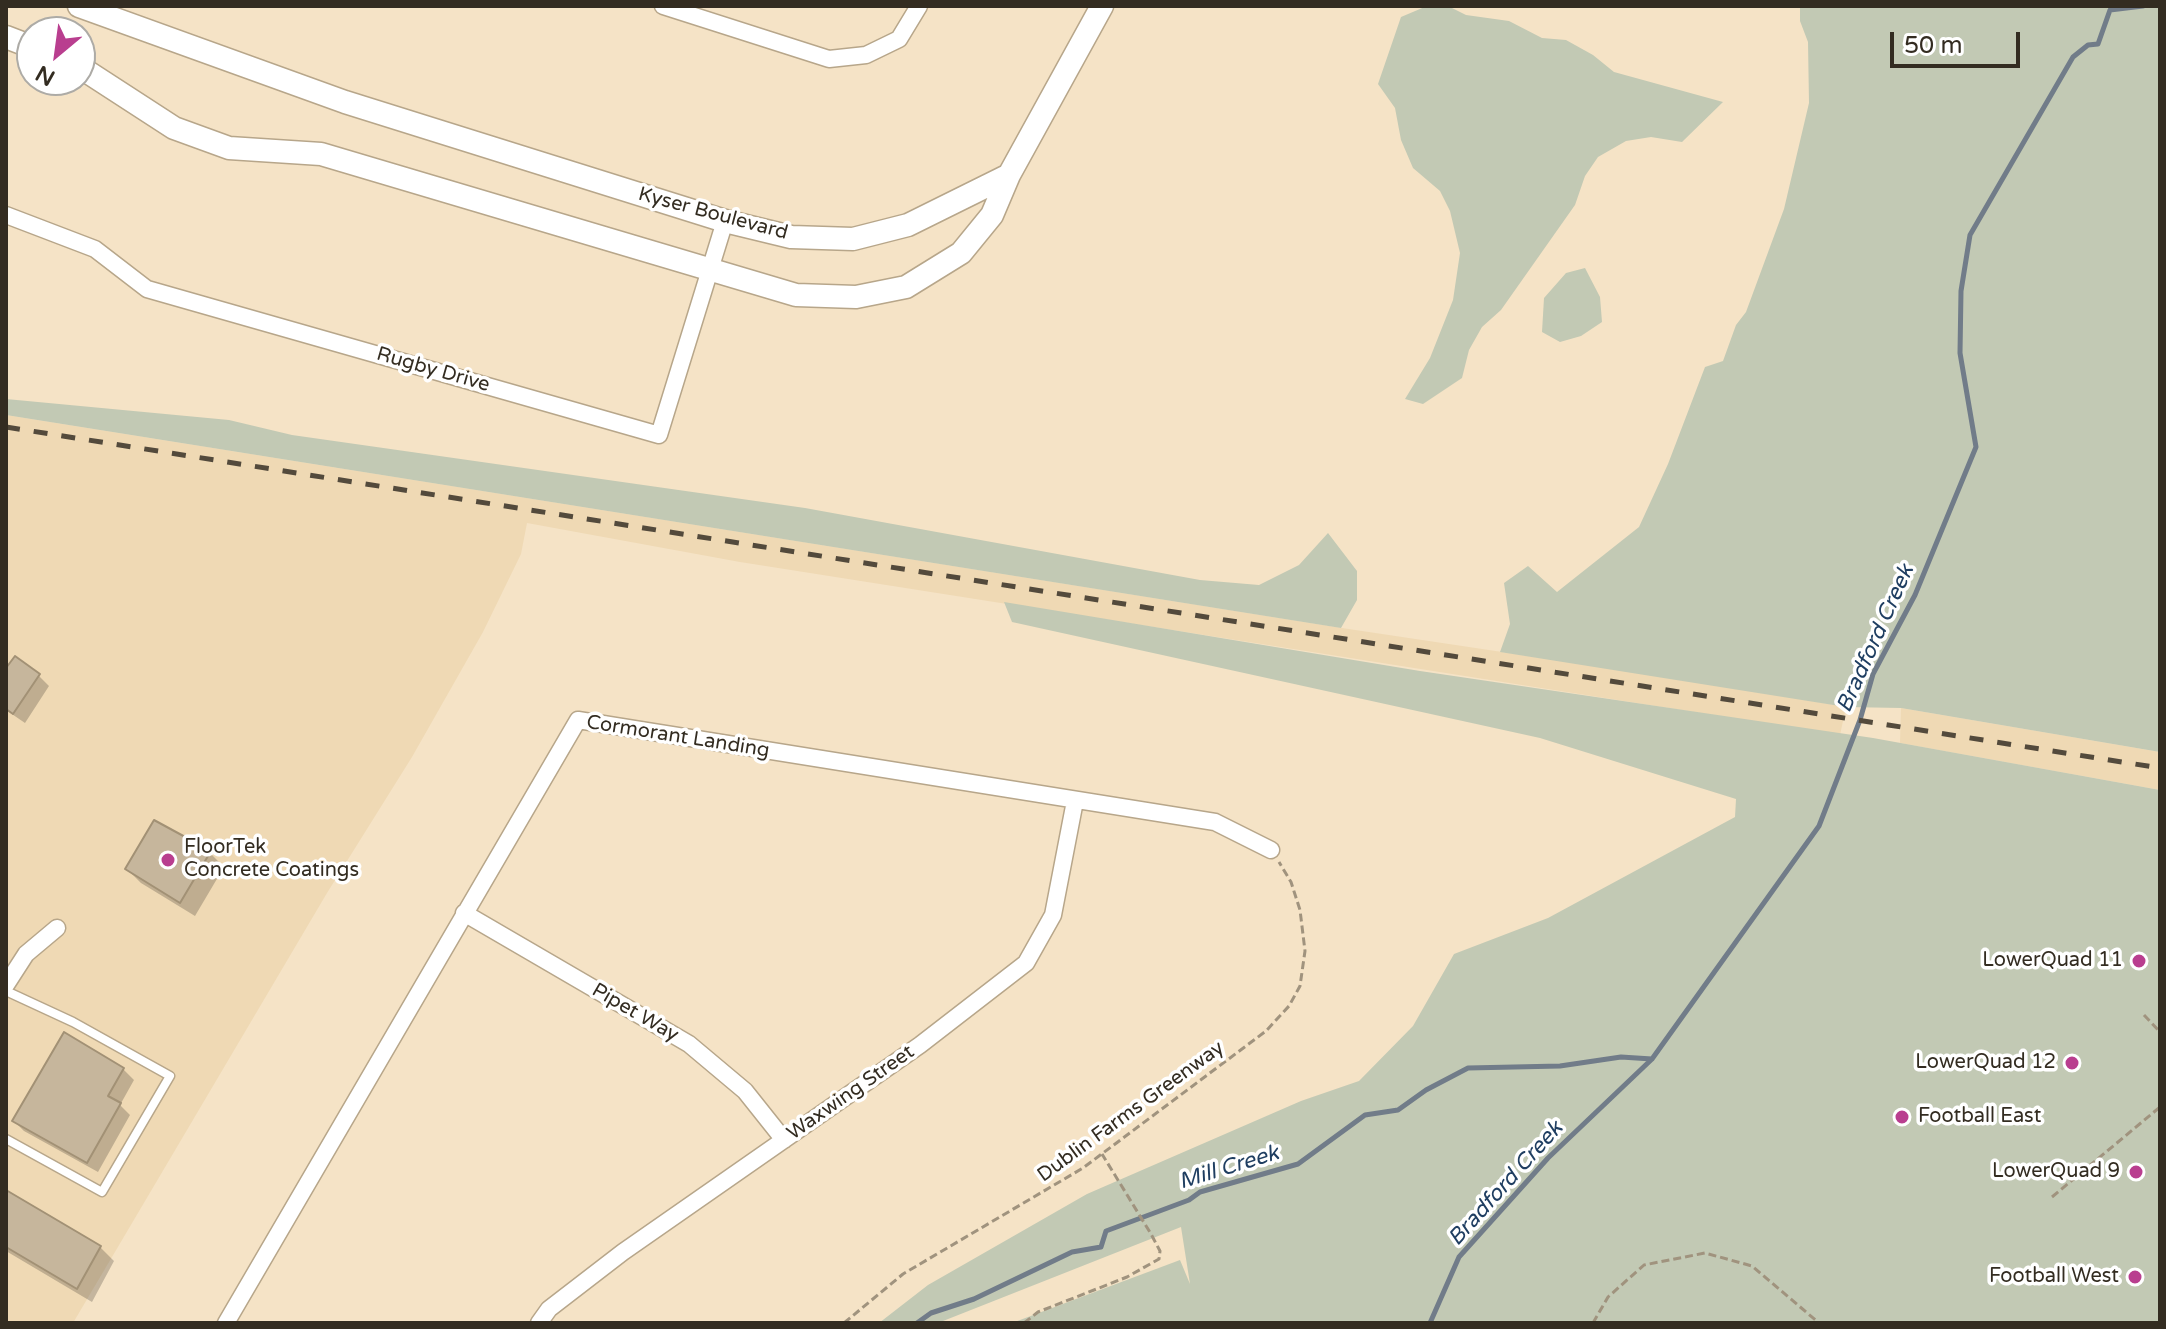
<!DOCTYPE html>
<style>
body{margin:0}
#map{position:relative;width:2166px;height:1329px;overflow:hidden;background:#f5e3c6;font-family:"Varela Round",sans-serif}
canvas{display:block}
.frame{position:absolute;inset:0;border:8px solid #332c21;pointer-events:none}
.north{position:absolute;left:16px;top:16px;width:80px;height:80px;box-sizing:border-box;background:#fff;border:2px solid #adaba6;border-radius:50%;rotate:209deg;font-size:22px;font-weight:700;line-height:32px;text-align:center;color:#332c21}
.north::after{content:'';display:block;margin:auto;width:28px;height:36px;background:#b93e8f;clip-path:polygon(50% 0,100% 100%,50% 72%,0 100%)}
.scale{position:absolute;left:1890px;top:32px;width:130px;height:36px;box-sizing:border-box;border:4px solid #332c21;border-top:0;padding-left:10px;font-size:24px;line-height:28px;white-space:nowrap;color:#332c21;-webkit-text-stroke:6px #fff;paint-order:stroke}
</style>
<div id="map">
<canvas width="2166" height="1329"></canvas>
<div class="frame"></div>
<div class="north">N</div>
<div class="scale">50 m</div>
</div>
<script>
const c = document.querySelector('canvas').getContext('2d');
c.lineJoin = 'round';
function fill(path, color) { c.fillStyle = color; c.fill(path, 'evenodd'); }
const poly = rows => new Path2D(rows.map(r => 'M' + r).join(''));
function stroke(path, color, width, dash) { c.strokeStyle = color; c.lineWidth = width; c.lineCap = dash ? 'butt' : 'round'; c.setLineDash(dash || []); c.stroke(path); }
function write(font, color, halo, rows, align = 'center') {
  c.font = font + ' "Varela Round",sans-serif'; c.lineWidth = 7; c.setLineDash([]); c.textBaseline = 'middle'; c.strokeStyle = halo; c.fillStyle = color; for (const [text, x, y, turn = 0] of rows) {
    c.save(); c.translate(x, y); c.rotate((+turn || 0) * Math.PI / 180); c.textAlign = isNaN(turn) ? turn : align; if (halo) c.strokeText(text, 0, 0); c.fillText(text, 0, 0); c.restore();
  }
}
const built = poly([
 [6,415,1342,628,1736,687,1846,707,1840,735,740,562,527,523,521,554,483,632,412,757,327,893,73,1323,6,1323],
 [1901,708,2160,752,2160,790,1900,743]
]);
const green = poly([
 [1427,6,1448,6,1466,15,1509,21,1542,38,1566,40,1593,55,1614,72,1723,102,1682,142,1651,137,1626,141,1598,157,1585,176,1575,205,1501,310,1482,327,1469,350,1462,378,1423,404,1405,399,1430,358,1453,300,1460,253,1450,211,1440,191,1413,168,1401,140,1395,108,1378,84,1401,17],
 [1800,6,2160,6,2160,752,1901,708,1846,707,1500,652,1510,624,1504,583,1528,566,1557,592,1639,527,1668,464,1705,367,1723,361,1736,325,1746,312,1784,209,1809,103,1808,42,1800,21],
 [1585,268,1600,297,1602,322,1581,336,1560,342,1542,332,1544,298,1566,273],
 [6,399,229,420,292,435,805,508,1200,580,1259,585,1299,565,1328,533,1357,571,1357,600,1341,628,6,415],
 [1004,602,1420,671,1873,738,2160,790,2160,1323,1012,1323,1180,1260,1190,1284,1181,1227,938,1323,879,1323,928,1285,1087,1194,1301,1101,1359,1081,1413,1026,1454,954,1548,918,1735,817,1736,799,1540,738,1012,622]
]);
const shadow = poly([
 [6,672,39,676,49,686,25,723,6,710],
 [154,823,210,853,224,867,195,916,141,883,127,869],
 [123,1069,134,1080,120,1105,130,1115,98,1172,24,1131,14,1121],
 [6,1192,100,1247,114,1261,92,1302,6,1251]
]);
const stream = poly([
 [917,1323,931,1313,974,1299,1072,1252,1101,1247,1106,1231,1189,1200,1200,1192,1298,1164,1365,1115,1398,1110,1426,1090,1468,1068,1560,1066,1621,1057,1652,1059],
 [1430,1323,1459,1257,1548,1158,1652,1059,1819,826,1860,720,1873,674,1915,595,1976,447,1960,353,1961,291,1970,235,2073,57,2088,45,2098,44,2110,10,2143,6]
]);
const building = poly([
 [15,656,40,674,13,714,6,709,6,668,15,656],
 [154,820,211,851,180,903,125,869,154,820],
 [64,1032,124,1068,108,1096,121,1103,87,1163,12,1121,64,1032],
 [6,1190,101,1246,77,1289,6,1247,6,1190]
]);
const path = poly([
 [2144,1015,2160,1032],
 [2052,1197,2160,1107],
 [844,1323,903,1274,1083,1168,1266,1031,1289,1006,1300,986,1305,951,1300,910,1291,882,1279,862],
 [1024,1323,1038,1312,1127,1277,1159,1259,1160,1251,1151,1234,1102,1154],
 [1593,1323,1608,1297,1644,1265,1705,1253,1752,1266,1819,1323]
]);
const lane = poly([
 [6,991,73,1022,170,1076,102,1192,6,1139]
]);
const street = poly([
 [663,6,829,59,866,55,899,39,919,6],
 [6,215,95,249,147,289,659,435,725,221],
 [464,913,689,1044,745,1091,784,1140],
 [6,985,26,954,57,928],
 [226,1323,578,720,1215,822,1271,850],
 [539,1323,549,1309,623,1252,920,1045,1026,963,1053,915,1075,801]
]);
const secondary = poly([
 [79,6,345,102,725,221,791,237,853,239,908,225,1009,175],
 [6,37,32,47],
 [80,67,174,128,229,148,321,154,796,295,856,297,906,287,961,253,992,215,1009,175,1102,6]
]);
const rail = poly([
 [6,427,2160,768]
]);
const markers = [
 [168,860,8,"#b93e8f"],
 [2139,961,8,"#b93e8f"],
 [2072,1063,8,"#b93e8f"],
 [1902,1117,8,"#b93e8f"],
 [2136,1172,8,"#b93e8f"],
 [2135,1277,8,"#b93e8f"]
];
const streetNames = [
 ["Kyser Boulevard",713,214,15],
 ["Rugby Drive",433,370,16],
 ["Cormorant Landing",678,737,9],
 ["Pipet Way",635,1013,30],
 ["Waxwing Street",851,1093,-35],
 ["Dublin Farms Greenway",1131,1112,-36]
];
const poiNames = [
 ["FloorTek",184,848,"left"],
 ["Concrete Coatings",184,871,"left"],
 ["LowerQuad 11",2123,961],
 ["LowerQuad 12",2056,1063],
 ["Football East",1918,1117,"left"],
 ["LowerQuad 9",2120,1172],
 ["Football West",2119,1277]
];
const waterNames = [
 ["Bradford Creek",1876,639,-66],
 ["Mill Creek",1229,1168,-17],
 ["Bradford Creek",1506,1184,-48]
];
fill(built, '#efd9b4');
fill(green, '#c2c9b4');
fill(shadow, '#0003');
stroke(stream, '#717c89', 5);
fill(building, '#c6b69c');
stroke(building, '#a29175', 2);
stroke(lane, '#b7a68a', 11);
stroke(street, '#b7a68a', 19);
stroke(secondary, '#b7a68a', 25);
stroke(path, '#a0937e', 3, [8, 4]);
stroke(lane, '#fff', 8);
stroke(street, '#fff', 16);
stroke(secondary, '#fff', 22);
stroke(rail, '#534a3c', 5, [14, 14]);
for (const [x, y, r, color] of markers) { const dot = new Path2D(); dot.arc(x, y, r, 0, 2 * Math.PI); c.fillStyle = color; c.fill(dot); stroke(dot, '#fff', 3); }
write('20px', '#332c21', '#fff', streetNames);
write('20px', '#332c21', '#fff', poiNames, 'right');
write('italic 22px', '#1f3e61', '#fff', waterNames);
</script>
